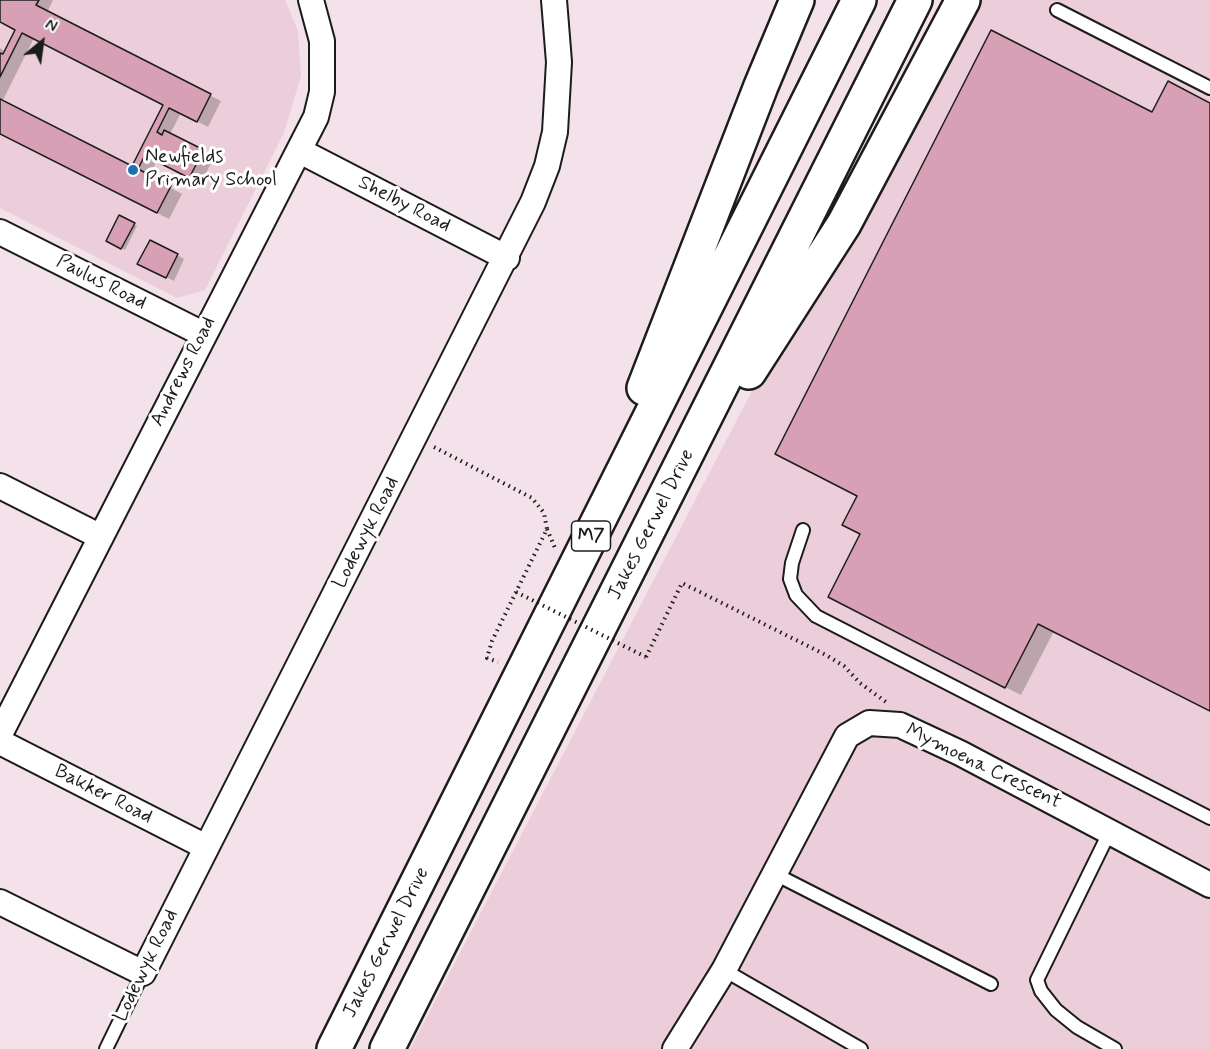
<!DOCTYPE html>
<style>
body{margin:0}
#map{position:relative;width:1210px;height:1049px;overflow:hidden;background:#f3e2e9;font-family:Mynerve,sans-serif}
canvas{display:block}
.north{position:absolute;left:12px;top:12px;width:60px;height:60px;-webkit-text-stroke:4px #fff;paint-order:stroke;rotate:29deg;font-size:16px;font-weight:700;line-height:24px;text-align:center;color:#1c1c1c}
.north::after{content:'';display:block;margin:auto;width:21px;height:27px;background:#1c1c1c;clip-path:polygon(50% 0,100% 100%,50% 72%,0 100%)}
</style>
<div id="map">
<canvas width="1210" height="1049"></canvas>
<div class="north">N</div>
</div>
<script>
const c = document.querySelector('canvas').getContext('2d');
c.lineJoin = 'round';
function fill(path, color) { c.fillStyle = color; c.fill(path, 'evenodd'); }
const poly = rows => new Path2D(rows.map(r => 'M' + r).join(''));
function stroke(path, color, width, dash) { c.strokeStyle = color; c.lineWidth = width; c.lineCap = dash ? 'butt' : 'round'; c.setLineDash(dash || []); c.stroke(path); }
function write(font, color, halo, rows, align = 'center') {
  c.font = font + ' Mynerve,sans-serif'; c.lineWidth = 6; c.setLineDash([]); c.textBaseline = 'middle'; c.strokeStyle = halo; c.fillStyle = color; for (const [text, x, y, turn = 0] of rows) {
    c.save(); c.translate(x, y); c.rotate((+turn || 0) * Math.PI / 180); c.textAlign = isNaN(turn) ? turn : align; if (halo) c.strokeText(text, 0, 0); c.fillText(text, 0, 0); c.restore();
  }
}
const built = poly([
 [0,0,285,0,298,31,301,76,284,133,205,290,177,298,0,208],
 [955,0,1210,0,1210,1049,410,1049]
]);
const shadow = poly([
 [0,0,53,0,47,13,221,101,208,127,181,113,170,134,214,157,201,183,157,161,149,176,182,194,169,219,0,134,0,48,6,52,16,30,0,21],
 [34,38,164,105,132,168,2,102],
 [1210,105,1210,711,1054,631,1021,695,845,606,862,535,859,496,1153,114],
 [120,217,137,226,125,250,108,240],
 [177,255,184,259,174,281,147,267]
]);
const building = poly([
 [0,0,39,0,36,5,211,94,197,122,169,108,157,132,162,135,164,130,204,150,189,178,150,158,152,153,147,151,138,169,171,186,157,213,0,134,0,99,132,166,163,105,22,33,0,77,0,53,3,54,15,30,0,22,0,0],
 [991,30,1152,112,1168,81,1210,103,1210,711,1038,624,1005,688,828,597,860,534,842,525,857,496,775,454,991,30],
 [119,215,135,223,121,249,106,241,119,215],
 [150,240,178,254,166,278,137,264,150,240]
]);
const path = poly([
 [434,447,532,498,544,513,547,529,492,641,487,658,498,662],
 [547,529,555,548],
 [646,657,682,583,826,655,844,666,860,683,886,702]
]);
const lane = poly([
 [1057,10,1210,88],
 [803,530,792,563,790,579,796,595,816,616,1210,818],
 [1110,831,1037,980,1041,991,1056,1010,1077,1027,1115,1049],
 [773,873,991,984],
 [724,970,861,1049],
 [106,1049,143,973]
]);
const street = poly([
 [300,151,507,258],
 [0,232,203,334],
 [0,486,101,537],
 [0,734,316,117,322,92,322,41,311,0],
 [0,742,206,847],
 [0,902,143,973,533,202,547,166,555,132,559,62,554,0],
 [675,1049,724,970,847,736,869,723,900,725,960,753,1210,885]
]);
const highway = poly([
 [749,372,844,224,963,0],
 [644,388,761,86,797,0],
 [334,1049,859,0],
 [387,1049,915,0]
]);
const pathBridge = poly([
 [516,592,646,657]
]);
const markers = [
 [133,170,6,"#1f6fb2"]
];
const shields = [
 [591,536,39]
];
const shieldNames = [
 ["M7",591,536]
];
const poiNames = [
 ["Newfields",145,158],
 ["Primary School",145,181]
];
const streetNames = [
 ["Shelby Road",404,205,27],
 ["Paulus Road",101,283,27],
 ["Andrews Road",184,372,-63],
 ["Jakes Gerwel Drive",652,525,-63],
 ["Lodewyk Road",367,533,-63],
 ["Mymoena Crescent",983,767,26],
 ["Bakker Road",103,795,27],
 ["Jakes Gerwel Drive",387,943,-63],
 ["Lodewyk Road",147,966,-64]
];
fill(built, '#ebced9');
fill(shadow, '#0003');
fill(building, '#d7a0b5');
stroke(building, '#1c1c1c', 1.5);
stroke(lane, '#1c1c1c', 16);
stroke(street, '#1c1c1c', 28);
stroke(highway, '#1c1c1c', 38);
stroke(path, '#1c1c1c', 4, [1.5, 4.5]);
stroke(lane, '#fff', 12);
stroke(street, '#fff', 24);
stroke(highway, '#fff', 33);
stroke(pathBridge, '#1c1c1c', 4, [1.5, 4.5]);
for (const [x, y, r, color] of markers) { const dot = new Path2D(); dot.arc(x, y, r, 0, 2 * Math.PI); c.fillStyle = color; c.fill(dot); stroke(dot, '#fff', 2); }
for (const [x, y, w] of shields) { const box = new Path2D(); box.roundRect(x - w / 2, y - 15, w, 30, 4.5); c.fillStyle = '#fff'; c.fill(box); stroke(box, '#1c1c1c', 1.5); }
write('bold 18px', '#1c1c1c', null, shieldNames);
write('20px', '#1c1c1c', '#fff', poiNames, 'left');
write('20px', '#1c1c1c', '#fff', streetNames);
</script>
